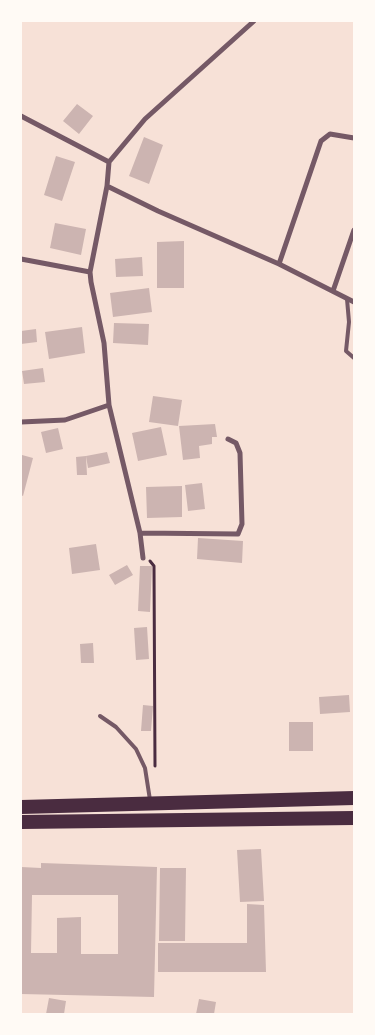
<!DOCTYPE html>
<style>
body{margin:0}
#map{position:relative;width:375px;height:1035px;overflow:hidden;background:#f7e1d7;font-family:Commissioner,sans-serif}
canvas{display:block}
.frame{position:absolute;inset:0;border:22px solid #fffaf5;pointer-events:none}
</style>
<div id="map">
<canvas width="375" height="1035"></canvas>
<div class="frame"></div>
</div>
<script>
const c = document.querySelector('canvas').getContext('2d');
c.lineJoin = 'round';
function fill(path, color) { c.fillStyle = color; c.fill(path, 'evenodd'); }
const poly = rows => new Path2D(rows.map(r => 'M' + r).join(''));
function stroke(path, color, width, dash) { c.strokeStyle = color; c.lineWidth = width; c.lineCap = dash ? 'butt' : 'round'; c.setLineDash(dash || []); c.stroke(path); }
const building = poly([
 [77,104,93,116,79,134,63,121],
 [144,137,163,145,149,184,129,176],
 [56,156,75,162,62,201,44,195],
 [55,223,86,229,81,255,50,248],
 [184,241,184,288,157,288,157,242],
 [142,257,143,276,116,277,115,259],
 [149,288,152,312,113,317,110,293],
 [114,323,149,324,148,345,113,343],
 [82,327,85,353,49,359,45,332],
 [36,329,37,342,21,344,21,331],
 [43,368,45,382,24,384,22,371],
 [153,396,182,400,178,426,149,422],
 [215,424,217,437,212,437,212,444,199,446,200,458,183,460,179,426],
 [161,427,167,455,138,461,132,433],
 [58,428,63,449,46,453,41,432],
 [107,452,110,463,88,468,86,456],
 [22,455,33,458,23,496,21,495],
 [86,456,87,475,77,475,76,457],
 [202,483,205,509,188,511,185,485],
 [182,486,182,517,147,518,146,487],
 [198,538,243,541,242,563,197,559],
 [96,544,100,570,72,574,69,548],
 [127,565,133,575,115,585,109,575],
 [140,566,152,566,150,612,138,611],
 [147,627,149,659,136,660,134,628],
 [93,643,94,663,81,663,80,644],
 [349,695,350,712,320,714,319,697],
 [143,705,153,706,151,731,141,731],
 [289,722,313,722,313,751,289,751],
 [261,849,264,901,240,902,237,850],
 [41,863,157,867,154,997,21,994,21,867,41,868],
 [32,895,118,895,118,954,81,954,81,917,57,918,57,953,31,953],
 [160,868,186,868,185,941,159,941],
 [247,904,264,905,266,972,158,972,158,943,247,943],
 [49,998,66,1001,64,1014,46,1014],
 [199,999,216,1002,214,1014,196,1014]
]);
const path = poly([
 [150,561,154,566,155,766]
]);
const service = poly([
 [347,299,349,322,346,351,354,358],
 [100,716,116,727,136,749,145,768,150,800]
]);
const minor = poly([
 [21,116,109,162,107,186,90,272,91,282,104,343,109,405,140,533,143,558],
 [109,162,145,119,254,21],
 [107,186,158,211,279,264,354,302],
 [21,259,90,272],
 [279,264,321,141,330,134,354,138],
 [333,291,354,230],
 [21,422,65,420,109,405],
 [140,533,238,534,242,524,240,453,236,443,228,439]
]);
const trunk = poly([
 [21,807,354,798],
 [21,822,354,818]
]);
fill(building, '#ccb4b1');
stroke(path, '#4a2c40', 3);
stroke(service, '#755966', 4);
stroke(minor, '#755966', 5);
stroke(trunk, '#4a2c40', 14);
</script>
